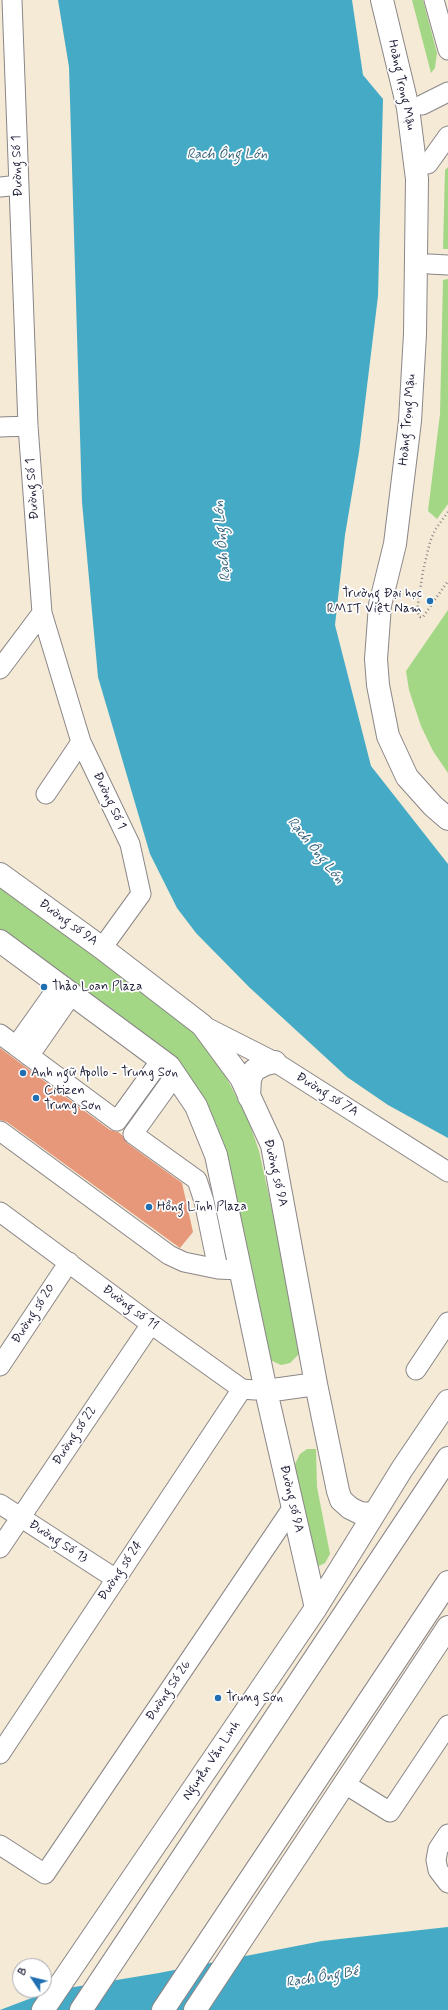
<!DOCTYPE html>
<meta charset="utf-8">
<style>
body{margin:0}
#map{position:relative;width:448px;height:2010px;overflow:hidden;background:#f4ead5;font-family:Mynerve,sans-serif}
canvas{display:block}
.north{position:absolute;left:12px;top:1958px;width:40px;height:40px;box-sizing:border-box;background:#fff;border:1px solid #a7a7b1;border-radius:50%;rotate:305deg;font-size:11px;font-weight:700;line-height:16px;text-align:center;color:#22223b}
.north::after{content:'';display:block;margin:auto;width:14px;height:18px;background:#1f6fb2;clip-path:polygon(50% 0,100% 100%,50% 72%,0 100%)}
</style>
<div id="map">
<canvas width="448" height="2010"></canvas>
<div class="north">B</div>
</div>
<script>
const c = document.querySelector('canvas').getContext('2d');
c.lineJoin = 'round';
function fill(path, color) { c.fillStyle = color; c.fill(path, 'evenodd'); }
const poly = rows => new Path2D(rows.map(r => 'M' + r).join(''));
function stroke(path, color, width, dash) { c.strokeStyle = color; c.lineWidth = width; c.lineCap = dash ? 'butt' : 'round'; c.setLineDash(dash || []); c.stroke(path); }
function write(font, color, halo, rows, align = 'center') {
  c.font = font + ' Mynerve,sans-serif'; c.lineWidth = 3.5; c.setLineDash([]); c.textBaseline = 'middle'; c.strokeStyle = halo; c.fillStyle = color; for (const [text, x, y, turn = 0] of rows) {
    c.save(); c.translate(x, y); c.rotate((+turn || 0) * Math.PI / 180); c.textAlign = isNaN(turn) ? turn : align; if (halo) c.strokeText(text, 0, 0); c.fillText(text, 0, 0); c.restore();
  }
}
const green = poly([
 [412,0,423,0,437,53,435,68,431,73],
 [448,167,448,249,443,249,445,170],
 [448,279,448,504,437,519,428,511,440,414,443,280],
 [448,610,448,773,433,751,421,726,409,690,406,671],
 [0,884,195,1031,216,1058,248,1119,259,1151,302,1343,299,1354,290,1363,281,1365,270,1360,199,1096,0,933],
 [307,1449,316,1449,317,1487,330,1554,325,1563,319,1566,313,1564,296,1472,295,1464,300,1454]
]);
const water = poly([
 [58,0,352,0,363,75,383,99,378,296,359,452,345,535,335,625,371,766,448,864,448,1138,388,1105,347,1077,249,987,196,933,177,908,150,854,98,677,82,502,69,67],
 [448,1927,448,2010,0,2010,50,1991,159,1973,322,1941]
]);
const building = poly([
 [0,1048,110,1130,118,1132,122,1135,127,1143,182,1183,193,1232,180,1248,7,1122,0,1120]
]);
const path = poly([
 [448,512,435,530,430,542,423,571,417,611,420,617,423,617,448,581]
]);
const minor = poly([
 [12,0,28,426,42,613,81,742,130,844,141,894,102,948],
 [434,0,448,50],
 [422,105,448,92],
 [428,164,448,136],
 [0,187,19,185],
 [429,264,448,265],
 [0,427,28,426],
 [0,669,42,613],
 [46,794,81,742],
 [202,1025,275,1062,448,1172],
 [0,1034,16,1046,60,984],
 [16,1046,117,1121,161,1060],
 [29,1056,72,994],
 [176,1074,133,1134,197,1180,204,1201,218,1269,240,1270],
 [0,1131,169,1255,184,1262,218,1269],
 [0,1212,151,1324,242,1389,255,1390],
 [0,1366,69,1262],
 [416,1370,448,1322],
 [0,1504,116,1579],
 [0,1548,151,1324],
 [0,1754,242,1389],
 [345,1784,390,1812,448,1725],
 [448,1834,438,1849,436,1860,438,1870,448,1883],
 [0,1845,45,1874,293,1507]
]);
const major = poly([
 [382,0,408,108,417,179,415,334,410,421,395,544,380,605,376,659,378,685,388,736,407,777,433,806,448,819],
 [0,874,102,948,202,1025,241,1078,272,1145,316,1384,338,1491,341,1500,350,1508,360,1513,369,1514,375,1511],
 [0,941,169,1066,196,1106,216,1155,266,1391,316,1608],
 [249,1097,250,1079,254,1070,266,1064,275,1062],
 [266,1391,316,1384],
 [43,2010,316,1608,402,1469,448,1401],
 [195,2010,448,1627]
]);
const highway = poly([
 [81,2010,448,1458],
 [163,2010,448,1582]
]);
const markers = [
 [430,601,4,"#1f6fb2"],
 [44,987,4,"#1f6fb2"],
 [23,1073,4,"#1f6fb2"],
 [36,1098,4,"#1f6fb2"],
 [149,1207,4,"#1f6fb2"],
 [218,1698,4,"#1f6fb2"]
];
const streetNames = [
 ["Hoàng Trọng Mậu",401,85,78],
 ["Đường Số 1",18,166,-92],
 ["Hoàng Trọng Mậu",408,420,-85],
 ["Đường Số 1",33,489,-94],
 ["Đường Số 1",109,801,65],
 ["Đường số 9A",68,923,36],
 ["Đường số 7A",327,1095,32],
 ["Đường số 9A",275,1173,77],
 ["Đường số 11",130,1308,37],
 ["Đường số 20",34,1314,-57],
 ["Đường số 22",75,1436,-56],
 ["Đường số 9A",291,1499,77],
 ["Đường Số 13",58,1542,33],
 ["Đường số 24",121,1571,-56],
 ["Đường Số 26",169,1691,-56],
 ["Nguyễn Văn Linh",212,1761,-56]
];
const poiNames = [
 ["Trường Đại học",422,594,"right"],
 ["RMIT Việt Nam",422,609,"right"],
 ["Thảo Loan Plaza",52,987],
 ["Anh ngữ Apollo - Trung Sơn",31,1073],
 ["Citizen",44,1091],
 ["Trung Sơn",44,1106],
 ["Hồng Lĩnh Plaza",157,1207],
 ["Trung Sơn",226,1698]
];
const waterNames = [
 ["Rạch Ông Lớn",227,155],
 ["Rạch Ông Lớn",223,541,-95],
 ["Rạch Ông Lớn",315,851,51],
 ["Rạch Ông Bé",322,1978,-9]
];
fill(green, '#a3d786');
fill(water, '#45aac5');
fill(building, '#e7987b');
stroke(minor, '#8b8688', 21);
stroke(major, '#8b8688', 24);
stroke(highway, '#8b8688', 24);
stroke(path, '#8b8688', 2.5, [1, 3]);
stroke(minor, '#fff', 19);
stroke(major, '#fff', 22);
stroke(highway, '#fff', 22);
for (const [x, y, r, color] of markers) { const dot = new Path2D(); dot.arc(x, y, r, 0, 2 * Math.PI); c.fillStyle = color; c.fill(dot); stroke(dot, '#fff', 1.5); }
write('13px', '#22223b', '#fff', streetNames);
write('13px', '#22223b', '#fff', poiNames, 'left');
write('italic 14px', '#325f79', '#fff', waterNames);
</script>
